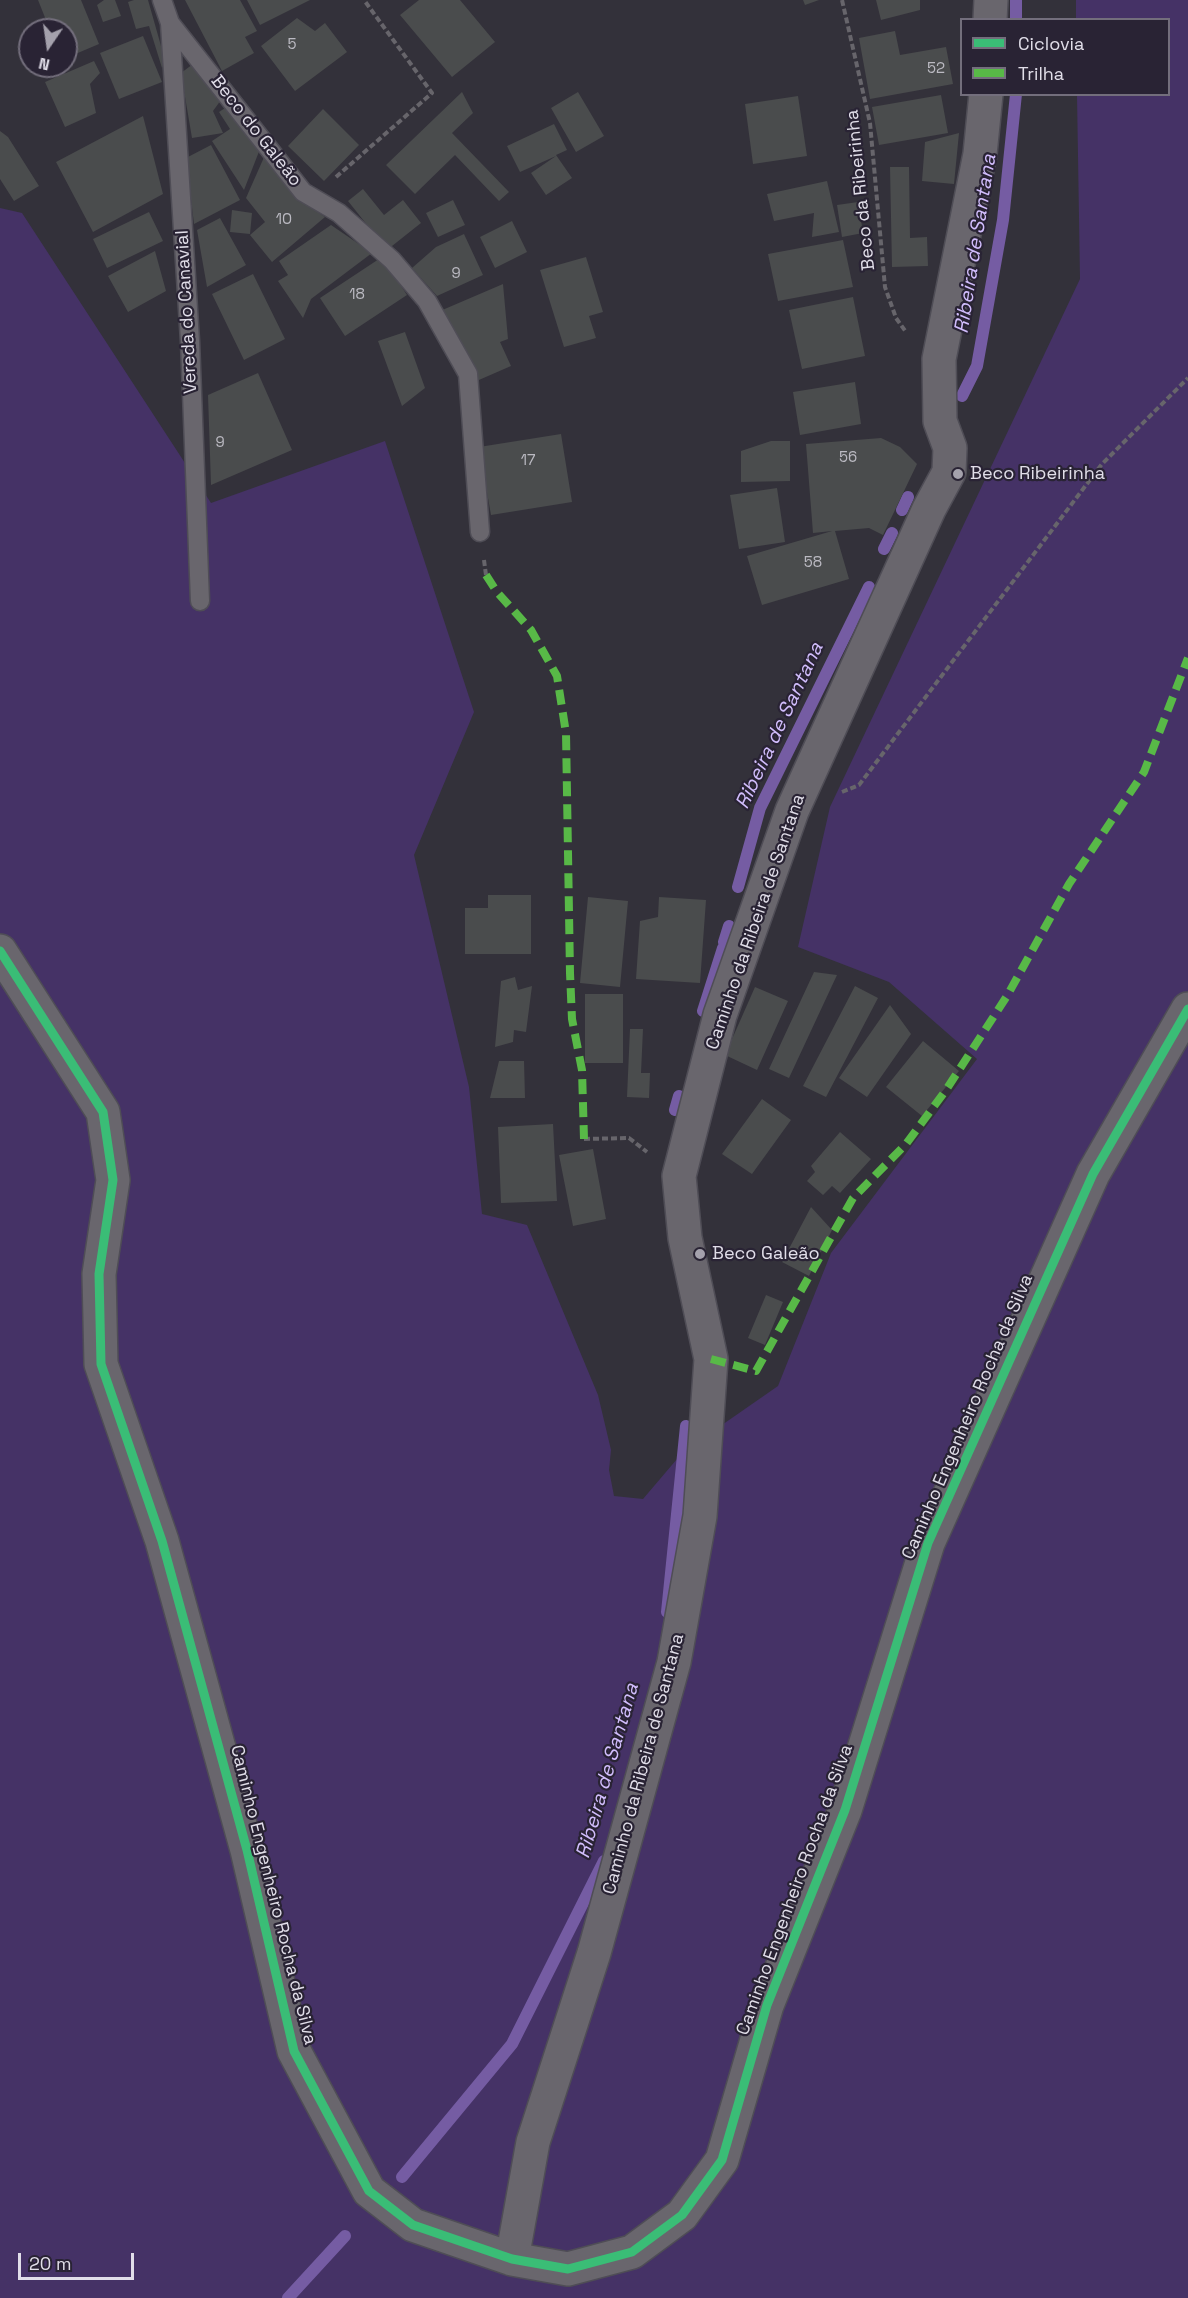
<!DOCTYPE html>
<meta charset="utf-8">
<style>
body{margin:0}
#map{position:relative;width:1188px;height:2298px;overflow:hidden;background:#33313a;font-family:"Space Grotesk",sans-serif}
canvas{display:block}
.legend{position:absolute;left:960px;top:18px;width:210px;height:78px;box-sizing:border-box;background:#292334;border:2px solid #736e7c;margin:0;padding:8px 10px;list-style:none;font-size:18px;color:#e1dee9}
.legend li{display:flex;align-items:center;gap:12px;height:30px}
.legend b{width:30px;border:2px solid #736e7c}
.north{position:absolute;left:18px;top:18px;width:60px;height:60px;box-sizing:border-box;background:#292334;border:2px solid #736e7c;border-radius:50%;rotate:193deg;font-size:16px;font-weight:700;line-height:24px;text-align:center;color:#e1dee9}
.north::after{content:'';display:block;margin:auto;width:21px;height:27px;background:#a4a1ac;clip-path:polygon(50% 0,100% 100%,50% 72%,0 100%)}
.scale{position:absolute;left:18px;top:2253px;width:116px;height:27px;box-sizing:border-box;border:3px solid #e1dee9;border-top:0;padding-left:8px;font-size:18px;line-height:21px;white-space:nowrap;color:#e1dee9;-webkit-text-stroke:4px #292334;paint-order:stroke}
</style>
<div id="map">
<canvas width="1188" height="2298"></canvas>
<ul class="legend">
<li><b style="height:8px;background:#3abd76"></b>Ciclovia</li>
<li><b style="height:8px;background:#58b947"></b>Trilha</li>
</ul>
<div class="north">N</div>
<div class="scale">20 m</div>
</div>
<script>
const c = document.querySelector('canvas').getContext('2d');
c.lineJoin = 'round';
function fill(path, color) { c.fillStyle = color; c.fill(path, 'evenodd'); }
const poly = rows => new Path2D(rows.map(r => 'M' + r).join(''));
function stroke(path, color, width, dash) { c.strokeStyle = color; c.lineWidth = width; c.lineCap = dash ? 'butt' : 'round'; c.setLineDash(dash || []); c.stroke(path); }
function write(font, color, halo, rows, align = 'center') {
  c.font = font + ' "Space Grotesk",sans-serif'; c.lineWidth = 4.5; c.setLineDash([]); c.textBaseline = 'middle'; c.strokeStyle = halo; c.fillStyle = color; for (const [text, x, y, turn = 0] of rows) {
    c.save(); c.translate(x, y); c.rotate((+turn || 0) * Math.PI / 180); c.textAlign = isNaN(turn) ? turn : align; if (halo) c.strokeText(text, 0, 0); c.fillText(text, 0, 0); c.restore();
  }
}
const green = poly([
 [1076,0,1188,0,1188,2298,0,2298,0,208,22,213,211,503,385,441,474,712,414,855,469,1087,482,1214,527,1225,598,1395,611,1450,609,1470,614,1496,643,1499,683,1452,778,1386,831,1253,977,1059,889,982,798,947,830,807,1080,279,1077,95,1168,94,1168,20,1076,19]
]);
const stream = poly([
 [1016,0,1016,20],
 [962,396,977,366,1003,220,1016,94],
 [902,510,908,497],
 [884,549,892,533],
 [738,887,760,808,869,587],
 [724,942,729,926],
 [703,1011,723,948],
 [675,1110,679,1096],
 [667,1612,686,1426],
 [402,2177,512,2044,604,1861],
 [288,2298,345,2236]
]);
const building = poly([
 [38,0,81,0,99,44,66,58,66,30,50,30],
 [115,0,121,16,103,22,97,5,104,0],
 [134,0,148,0,165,60,162,68,149,26,136,29,128,2],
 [185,0,240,0,257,31,245,37,254,53,222,71],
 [247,0,310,0,260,25],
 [419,0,460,0,495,42,452,77,400,15],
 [803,0,819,0,805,5],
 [876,0,920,0,920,10,881,20],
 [297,18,315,31,325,23,347,52,295,91,261,46],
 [895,31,900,55,946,47,953,84,870,99,859,38],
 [143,36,162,82,119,99,100,53],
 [30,42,30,57,24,45],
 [94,61,100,73,90,84,96,113,65,127,45,82],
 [193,64,221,100,213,111,223,133,192,138,181,73],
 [462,92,473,113,452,133,509,192,499,201,455,155,415,194,386,165],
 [578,92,604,136,576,152,551,108],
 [941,95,948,133,879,145,872,107],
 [798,96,807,156,753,164,745,104],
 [231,104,260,149,244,190,212,141,230,129,219,112],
 [323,109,359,145,324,181,288,146],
 [143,116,163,194,93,232,56,162],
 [554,124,567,150,556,155,572,178,546,195,531,173,556,156,520,172,507,146],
 [0,131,8,137,39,186,14,201,0,179],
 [959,133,954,184,922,181,925,142],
 [211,145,240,200,194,224,186,158],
 [265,155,294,195,325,217,272,262,250,235,265,222,246,198],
 [890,167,909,167,910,238,927,237,928,266,892,267],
 [827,181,839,232,812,237,814,213,774,221,767,194],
 [363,189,384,215,403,200,421,223,387,250,348,201],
 [453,200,465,225,438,237,426,213],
 [858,202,863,233,842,237,837,205],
 [232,210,252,213,250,234,230,232],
 [149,212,163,241,107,268,93,239],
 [220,218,246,265,207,287,197,230],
 [512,221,527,252,495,268,480,237],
 [331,225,372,253,311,299,303,318,278,281,288,275,279,261],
 [464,234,483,275,437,296,412,268,436,247],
 [843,240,853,287,778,301,768,254],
 [155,251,166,291,128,312,108,276],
 [382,257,407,295,345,336,320,298],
 [586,257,603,312,589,316,596,338,564,347,540,270],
 [253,274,285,339,244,360,212,294],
 [503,284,508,339,500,342,511,366,472,383,440,311],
 [853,297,865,356,802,369,789,310],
 [405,332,425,388,402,406,378,341],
 [258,373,292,450,211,485,208,395],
 [855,382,861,424,800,435,793,392],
 [561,434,572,502,491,515,479,447],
 [881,438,900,447,917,464,883,535,869,528,835,531,849,579,762,605,747,556,832,531,813,533,806,444],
 [771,441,790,441,790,481,741,482,741,451],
 [777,488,785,542,739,549,730,495],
 [488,895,531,895,531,954,465,954,465,908,488,908],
 [588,897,628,901,620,987,580,983],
 [659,897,706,900,700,983,636,979,640,921,658,917],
 [814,972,837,975,789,1078,769,1069],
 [515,977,518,990,532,986,526,1032,514,1030,513,1042,495,1047,501,981],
 [855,986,878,998,826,1097,803,1086],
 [755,987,788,1001,757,1070,725,1055],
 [585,994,623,994,623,1063,585,1063],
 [890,1005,911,1034,867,1097,839,1078],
 [630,1029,643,1029,641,1073,650,1073,649,1098,627,1097],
 [923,1041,959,1071,922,1116,886,1087],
 [499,1061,524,1061,525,1098,490,1098],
 [762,1099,791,1120,752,1174,722,1154],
 [553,1124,557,1201,501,1203,498,1127],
 [840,1132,871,1159,840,1193,832,1186,823,1195,807,1181,815,1172,811,1166],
 [593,1149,606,1219,573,1226,559,1155],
 [811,1207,832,1230,809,1276,782,1262],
 [766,1295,783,1302,765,1345,748,1338]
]);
const path = poly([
 [842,0,870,123,885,287,896,318,906,332],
 [336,177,432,93,364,0],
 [484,560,486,575],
 [842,792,859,785,1102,464,1188,378],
 [584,1139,629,1138,647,1152]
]);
const service = poly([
 [162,0,170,23,303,192,339,213,392,260,427,301,468,374,480,532],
 [170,23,190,341,200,601]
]);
const minor = poly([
 [990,20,991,0],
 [0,951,103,1112,113,1180,99,1274,101,1364,162,1541,247,1850,294,2051,369,2191,413,2225,512,2259,568,2269,632,2252,682,2215,722,2160,767,2005,845,1810,928,1543,1093,1174,1188,1009],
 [512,2259,533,2142,594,1953,674,1662,700,1516,711,1359,685,1238,679,1176,720,1015,792,811,929,509,949,472,950,448,940,421,939,359,980,154,986,94]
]);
const quiet = poly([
 [486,575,497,592,531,630,557,676,566,733,570,973,572,1019,582,1070,584,1139],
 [711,1359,756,1371,853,1198,906,1144,946,1090,1007,996,1069,884,1144,772,1188,658]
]);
const cycleway = poly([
 [0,951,103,1112,113,1180,99,1274,101,1364,162,1541,247,1850,294,2051,369,2191,413,2225,512,2259,568,2269,632,2252,682,2215,722,2160,767,2005,845,1810,928,1543,1093,1174,1188,1009]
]);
const markers = [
 [958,474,6,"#a4a1ac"],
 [700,1254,6,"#a4a1ac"]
];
const numberNames = [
 ["5",292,45],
 ["52",936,69],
 ["1O",284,220],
 ["9",456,274],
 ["18",357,295],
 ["9",220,443],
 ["56",848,458],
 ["17",528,461],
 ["58",813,563]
];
const streetNames = [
 ["Beco do Galeão",256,131,52],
 ["Beco da Ribeirinha",861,190,-96],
 ["Vereda do Canavial",187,312,-93],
 ["Caminho da Ribeira de Santana",756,922,-71],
 ["Caminho Engenheiro Rocha da Silva",968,1417,-67],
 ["Caminho da Ribeira de Santana",644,1764,-75],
 ["Caminho Engenheiro Rocha da Silva",795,1890,-70],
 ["Caminho Engenheiro Rocha da Silva",273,1895,76]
];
const poiNames = [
 ["Beco Ribeirinha",970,474],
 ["Beco Galeão",712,1254]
];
const waterNames = [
 ["Ribeira de Santana",976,244,-81],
 ["Ribeira de Santana",780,726,-65],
 ["Ribeira de Santana",608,1771,-74]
];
fill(green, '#453266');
stroke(stream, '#755ca3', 12);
fill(building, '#4a4c4d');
stroke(service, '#4f4d56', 21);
stroke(minor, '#4f4d56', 36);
stroke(path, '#67656b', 4, [6, 3]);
stroke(service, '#69666d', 18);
stroke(minor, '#69666d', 33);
stroke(quiet, '#58b947', 8, [15, 8]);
stroke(cycleway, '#3abd76', 9);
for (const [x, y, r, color] of markers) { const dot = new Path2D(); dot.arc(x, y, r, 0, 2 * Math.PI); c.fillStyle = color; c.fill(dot); stroke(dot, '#292334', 2); }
write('15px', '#bbbac2', null, numberNames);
write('18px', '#e1dee9', '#292334', streetNames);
write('18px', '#e1dee9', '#292334', poiNames, 'left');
write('italic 20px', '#d1bdfc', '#292334', waterNames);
</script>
